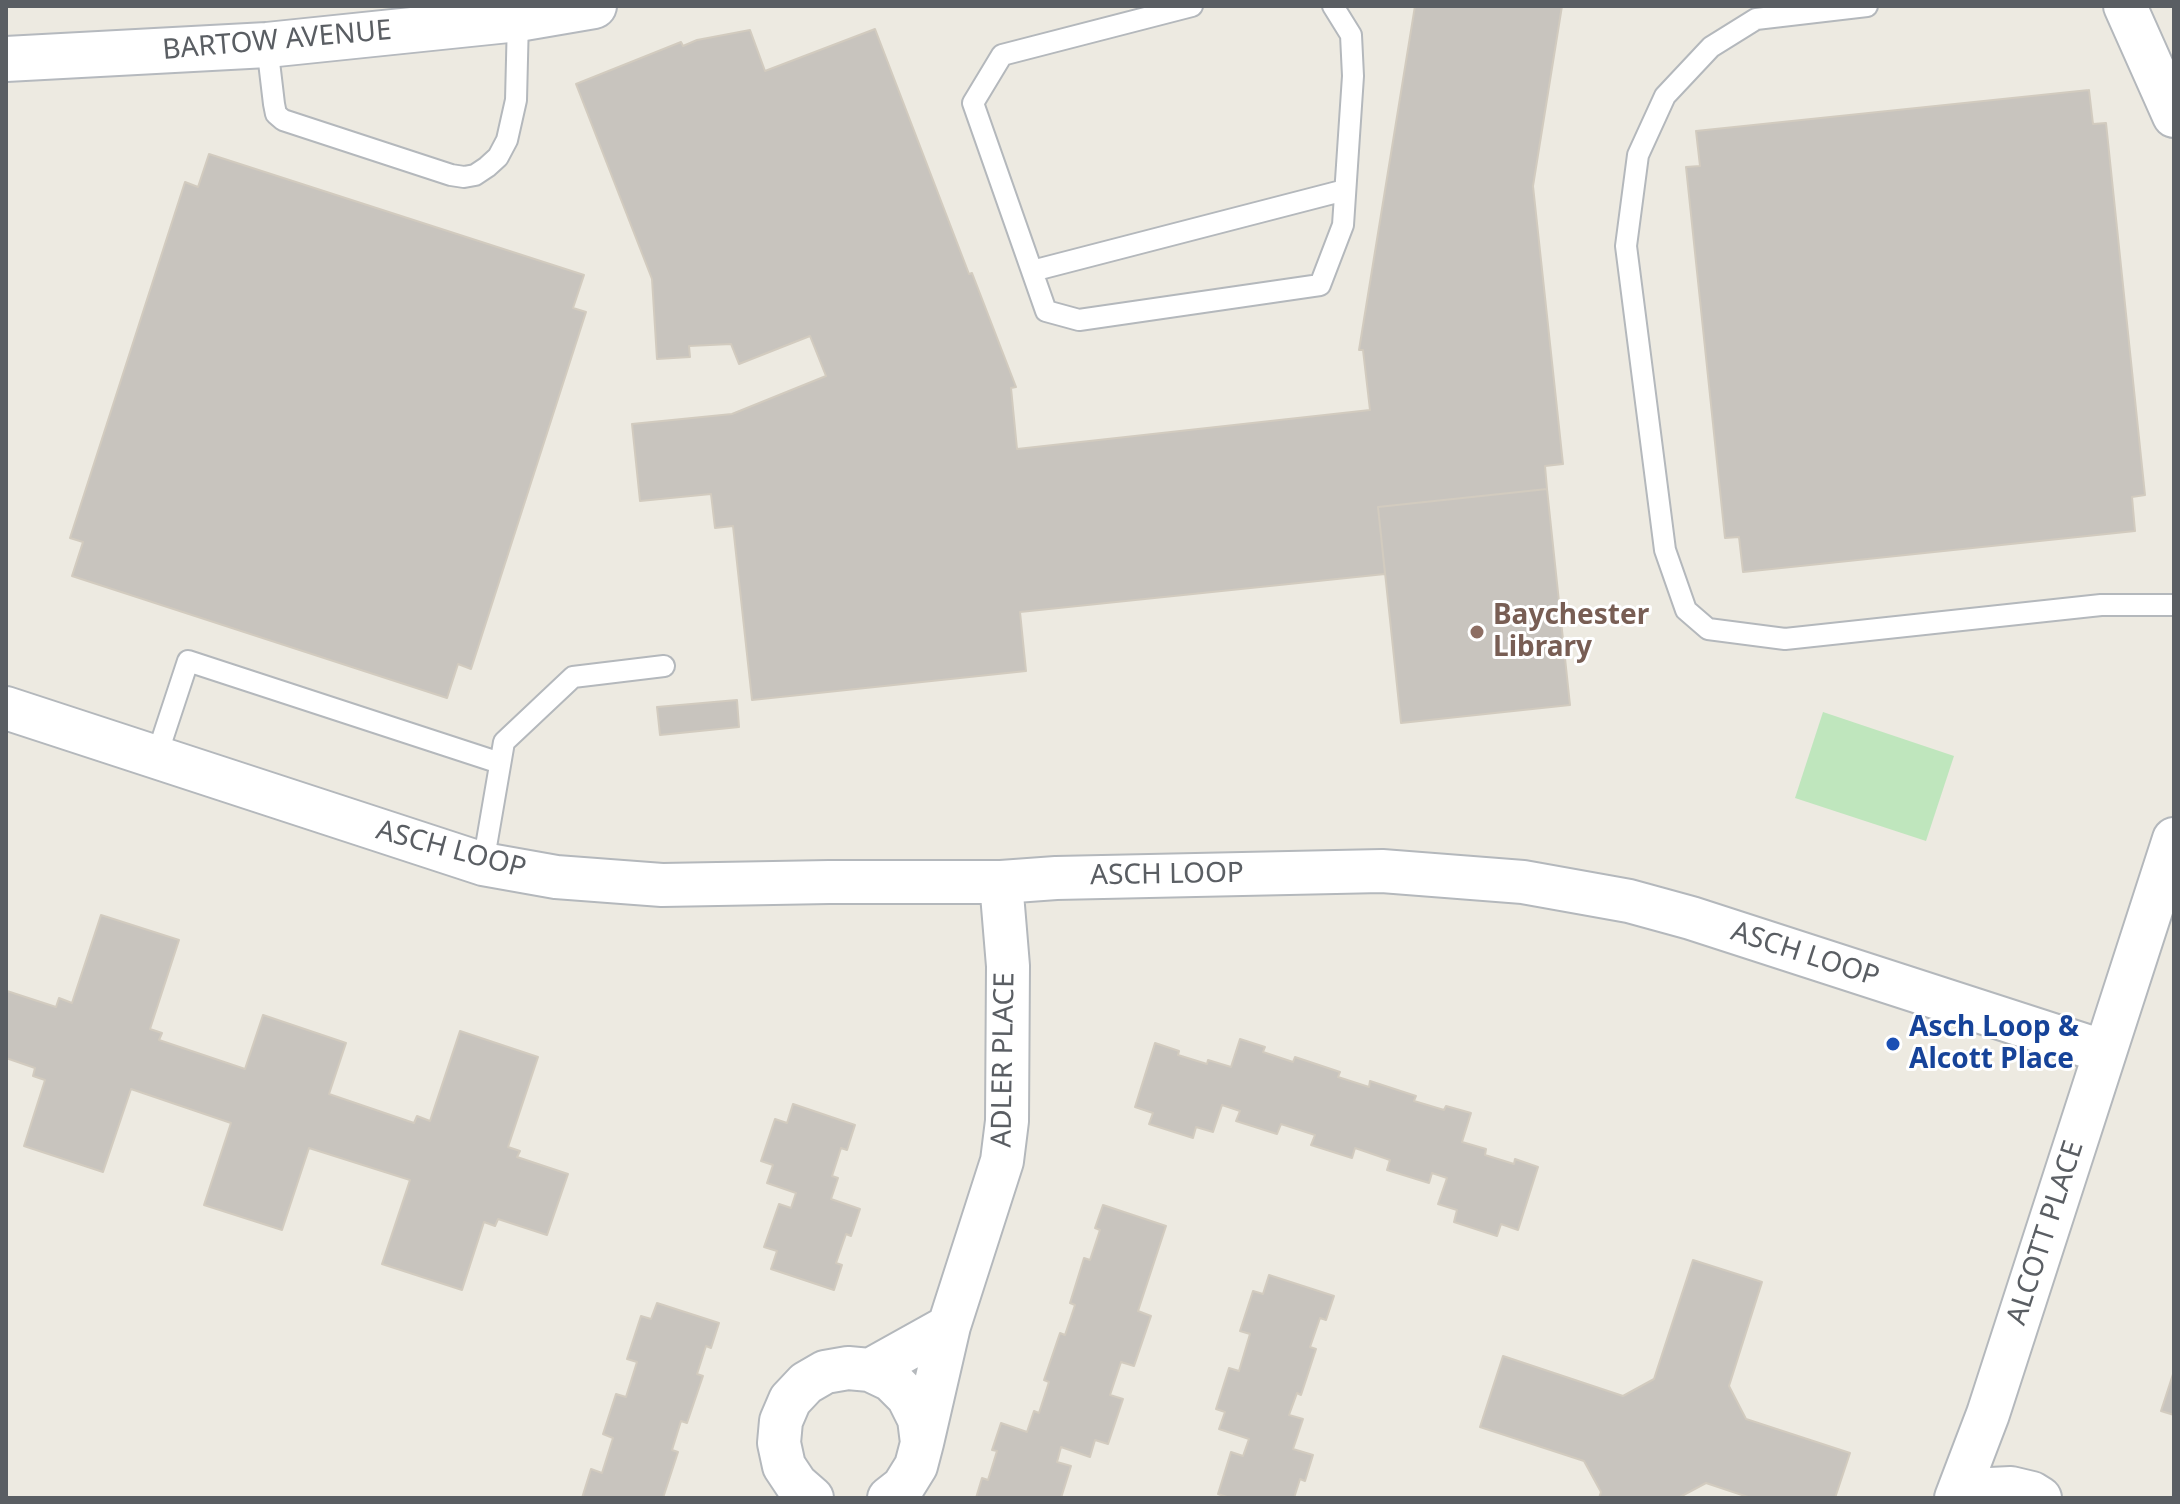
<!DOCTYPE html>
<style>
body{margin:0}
#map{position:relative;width:2180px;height:1504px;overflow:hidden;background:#edeae1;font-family:"Noto Sans",sans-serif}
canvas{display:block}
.frame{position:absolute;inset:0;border:8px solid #5a5e63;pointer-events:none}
</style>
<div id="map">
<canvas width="2180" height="1504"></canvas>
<div class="frame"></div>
</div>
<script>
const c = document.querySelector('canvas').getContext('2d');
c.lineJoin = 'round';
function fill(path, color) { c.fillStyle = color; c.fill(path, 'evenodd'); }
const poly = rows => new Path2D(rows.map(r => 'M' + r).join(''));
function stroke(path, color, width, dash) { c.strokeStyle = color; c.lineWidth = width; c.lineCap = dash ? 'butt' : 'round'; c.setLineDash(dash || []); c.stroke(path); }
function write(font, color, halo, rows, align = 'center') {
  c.font = font + ' "Noto Sans",sans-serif'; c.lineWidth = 6; c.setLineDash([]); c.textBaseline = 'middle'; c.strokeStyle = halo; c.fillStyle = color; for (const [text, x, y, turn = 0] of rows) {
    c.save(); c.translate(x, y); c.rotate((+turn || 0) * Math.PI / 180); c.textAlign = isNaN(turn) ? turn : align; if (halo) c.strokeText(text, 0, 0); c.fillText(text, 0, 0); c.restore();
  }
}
const green = poly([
 [1823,712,1954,756,1926,841,1795,798]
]);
const building = poly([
 [1415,6,1562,6,1533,186,1563,464,1545,466,1547,489,1378,507,1385,574,1020,612,1026,671,752,700,733,526,715,528,711,494,640,501,632,424,732,414,826,376,810,336,739,364,731,344,689,346,690,357,657,359,652,279,576,84,681,42,683,46,697,40,750,30,765,71,875,29,969,274,972,273,1016,387,1011,388,1017,449,1370,410,1363,350,1359,350,1415,6],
 [2089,90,2093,124,2106,123,2145,495,2132,497,2135,531,1743,572,1739,537,1725,538,1686,167,1700,166,1696,131,2089,90],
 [209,154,584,275,573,308,586,312,471,669,458,664,447,698,72,576,83,542,70,538,185,182,198,187,209,154],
 [1547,489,1570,705,1401,723,1378,507,1547,489],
 [737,700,739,727,660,735,657,707,737,700],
 [101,915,179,940,150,1029,162,1033,159,1040,245,1069,263,1015,346,1043,329,1094,414,1123,417,1116,430,1121,460,1031,538,1057,508,1147,520,1151,517,1157,568,1174,547,1235,498,1219,495,1226,484,1222,462,1290,382,1264,410,1180,309,1148,282,1230,204,1205,231,1123,131,1089,103,1172,24,1146,45,1080,33,1076,35,1068,6,1058,7,991,56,1007,59,998,72,1003,101,915],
 [1240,1039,1265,1047,1263,1052,1293,1062,1295,1057,1340,1072,1338,1077,1369,1087,1370,1081,1416,1096,1414,1101,1444,1110,1446,1106,1471,1113,1462,1142,1486,1149,1485,1155,1514,1164,1515,1159,1538,1167,1518,1230,1501,1224,1497,1236,1454,1222,1457,1210,1438,1204,1447,1178,1432,1173,1429,1183,1387,1170,1390,1160,1355,1148,1352,1158,1311,1145,1315,1135,1281,1124,1277,1134,1236,1121,1240,1111,1222,1105,1213,1132,1196,1127,1193,1138,1149,1124,1153,1113,1135,1107,1155,1043,1179,1051,1178,1055,1207,1064,1208,1060,1231,1067,1240,1039],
 [793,1104,855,1125,847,1150,841,1148,832,1176,838,1178,831,1199,860,1209,851,1236,846,1234,836,1263,842,1265,834,1290,771,1269,777,1251,764,1247,779,1204,791,1208,796,1193,767,1183,773,1165,761,1161,775,1119,787,1123,793,1104],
 [1103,1205,1166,1226,1138,1311,1151,1316,1134,1366,1121,1362,1110,1395,1123,1399,1108,1444,1095,1440,1090,1457,1061,1447,1057,1462,1071,1466,1061,1498,976,1498,982,1478,988,1480,997,1451,992,1450,1001,1423,1027,1432,1034,1411,1039,1413,1049,1382,1044,1380,1060,1333,1065,1335,1075,1305,1070,1303,1084,1258,1090,1260,1100,1230,1095,1228,1103,1205],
 [1693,1260,1762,1282,1729,1386,1746,1419,1850,1453,1835,1498,1751,1498,1706,1483,1678,1498,1599,1498,1601,1492,1584,1461,1480,1427,1503,1356,1623,1396,1654,1379,1693,1260],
 [1269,1275,1334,1296,1326,1320,1320,1318,1310,1347,1316,1349,1301,1395,1297,1393,1289,1415,1303,1419,1293,1449,1313,1455,1305,1481,1300,1479,1294,1498,1230,1498,1218,1494,1231,1452,1243,1456,1249,1439,1219,1429,1225,1412,1216,1409,1229,1368,1239,1371,1250,1334,1240,1331,1253,1291,1263,1294,1269,1275],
 [657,1303,719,1323,711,1348,706,1346,697,1374,703,1376,687,1423,681,1421,672,1450,678,1452,663,1498,582,1498,591,1469,602,1473,613,1438,603,1434,616,1394,626,1397,637,1362,627,1359,641,1316,651,1319,657,1303],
 [2174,1371,2174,1415,2161,1411,2174,1371]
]);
const lane = poly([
 [1192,6,1002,55,973,103,1046,311,1079,320,1320,285,1343,225,1353,76,1351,35,1333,6],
 [1867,6,1756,19,1711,47,1665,96,1638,155,1626,246,1665,550,1686,610,1708,629,1785,639,2101,605,2174,605],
 [267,45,274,104,276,114,283,120,451,175,464,177,475,175,487,167,498,157,507,140,516,100,518,19],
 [1032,271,1345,190],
 [156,758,188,661,500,763],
 [483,864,504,742,573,677,664,666]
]);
const street = poly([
 [2125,6,2174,116],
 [6,708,483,864,556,877,662,885,829,882,1001,882,1056,878,1382,871,1523,882,1629,901,1691,918,2105,1052],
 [870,1370,949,1326],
 [922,1443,949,1326,1002,1161,1007,1121,1008,966,1001,882],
 [812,1498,796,1484,784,1466,779,1443,781,1421,790,1400,806,1383,825,1372,848,1368,870,1370,891,1380,908,1397,919,1419,922,1443,916,1466,903,1487,889,1498],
 [1956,1498,1988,1414,2174,839],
 [1967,1498,1990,1489,2011,1488,2032,1493,2040,1498]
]);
const secondary = poly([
 [6,59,267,45,518,19,594,6]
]);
const markers = [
 [1477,632,8,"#8d6e63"],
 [1893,1044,8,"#1a4fb4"]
];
const streetNames = [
 ["BARTOW AVENUE",277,41,-5],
 ["ASCH LOOP",451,850,15],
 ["ASCH LOOP",1167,875,-1],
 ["ASCH LOOP",1805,955,18],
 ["ADLER PLACE",1004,1060,-89],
 ["ALCOTT PLACE",2046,1233,-72]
];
const educationNames = [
 ["Baychester",1493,616],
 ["Library",1493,648]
];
const transitNames = [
 ["Asch Loop &",1909,1028],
 ["Alcott Place",1909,1060]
];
fill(green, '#bfe6bd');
fill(building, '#c8c4be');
stroke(building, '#d2cbbf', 2);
stroke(lane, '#b4b8bc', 24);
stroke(street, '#b4b8bc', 46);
stroke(secondary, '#b5b9be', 48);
stroke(lane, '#fff', 20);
stroke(street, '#fff', 42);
stroke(secondary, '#fff', 44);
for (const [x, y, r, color] of markers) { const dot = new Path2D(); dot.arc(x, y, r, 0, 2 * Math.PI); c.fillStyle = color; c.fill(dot); stroke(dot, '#fff', 3); }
write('28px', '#5a5e63', '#fff', streetNames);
write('bold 28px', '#785e54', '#fff', educationNames, 'left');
write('bold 28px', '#164399', '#fff', transitNames, 'left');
</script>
